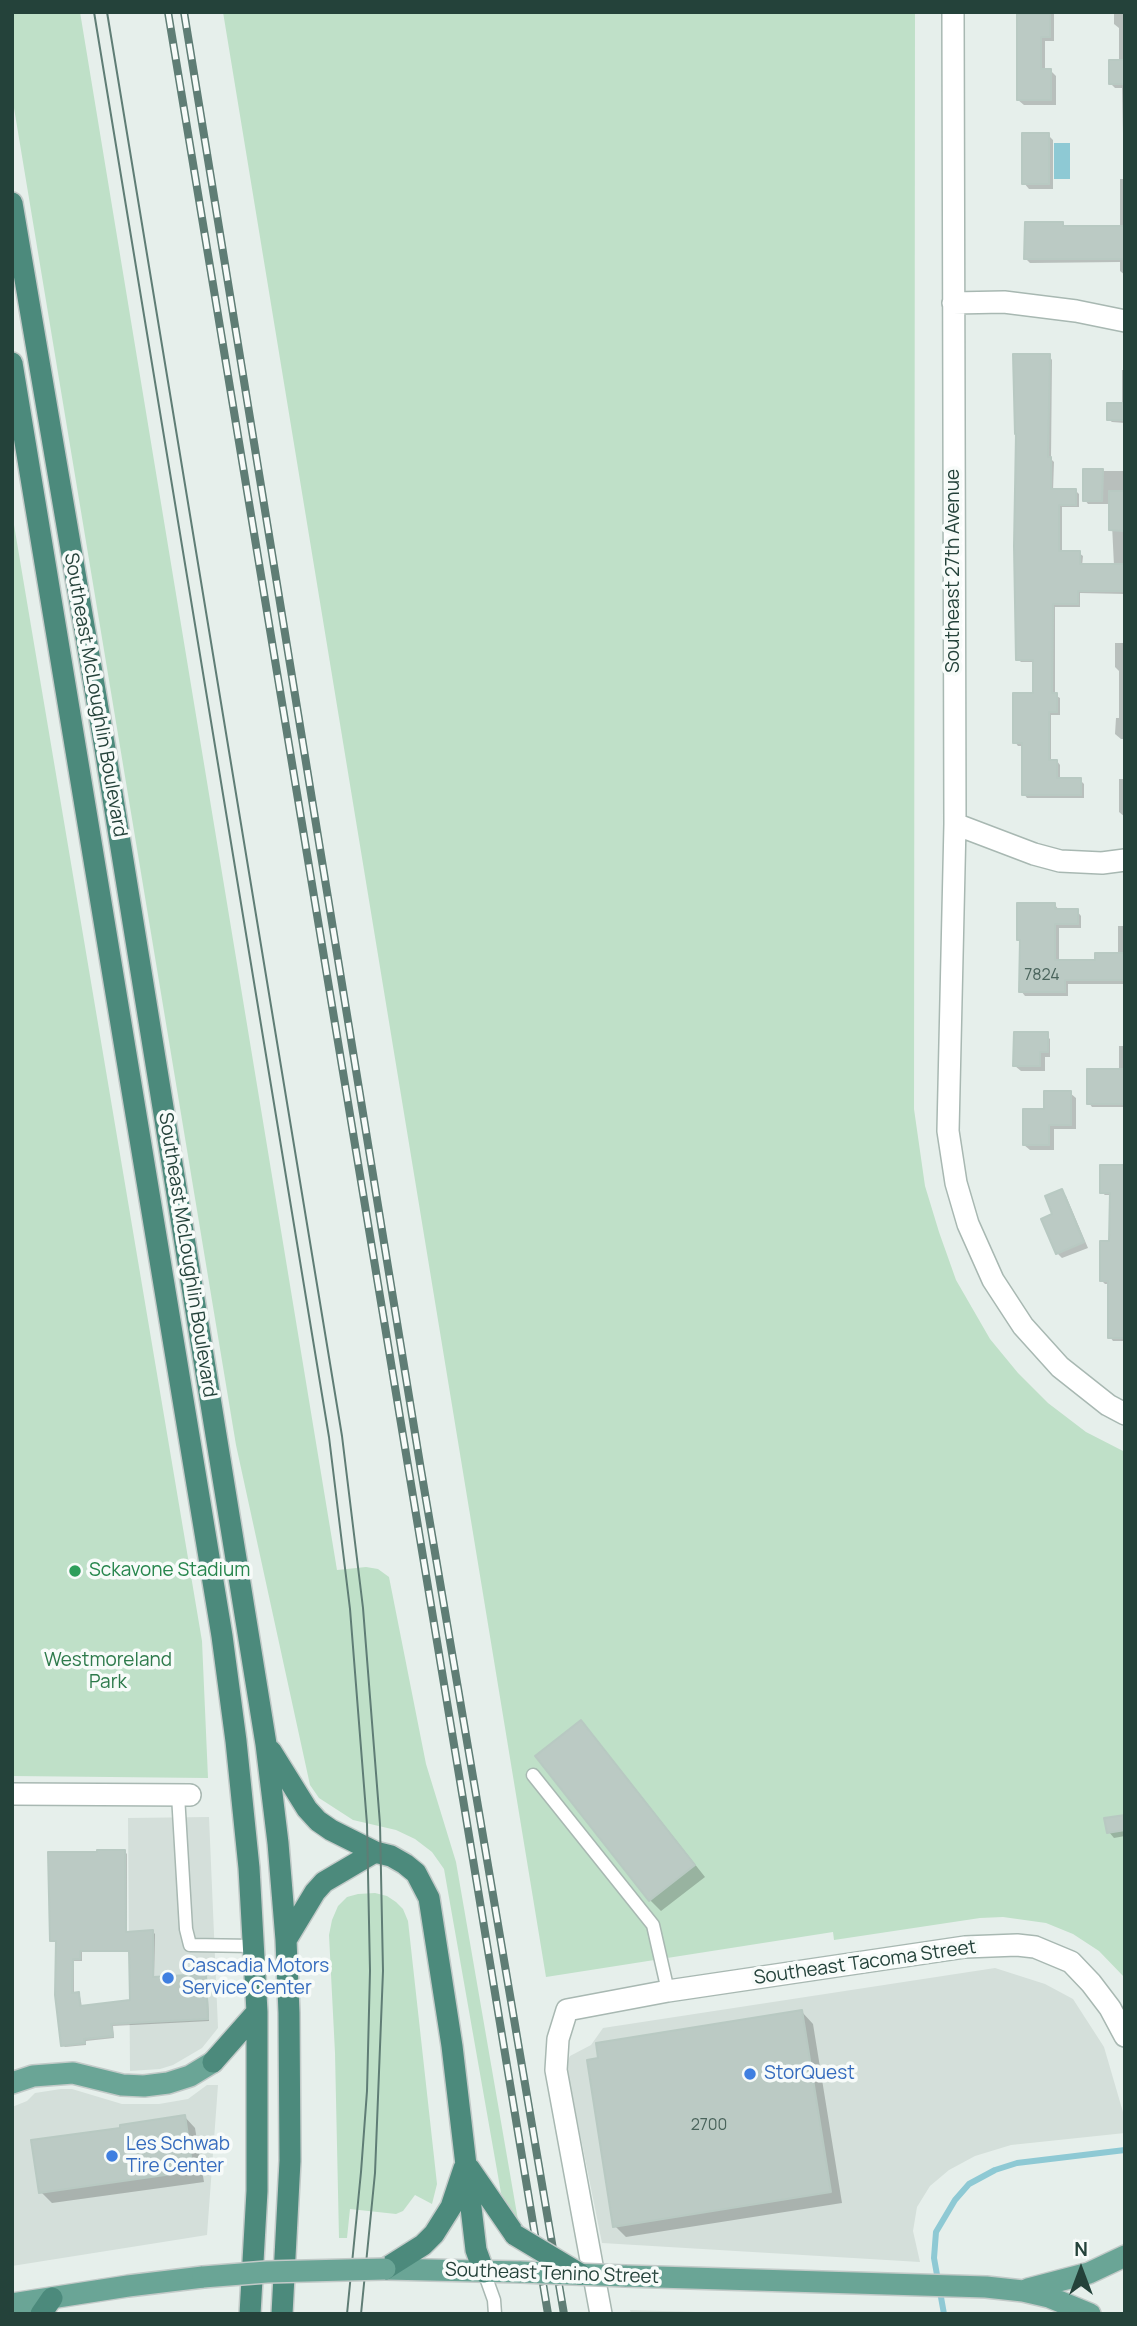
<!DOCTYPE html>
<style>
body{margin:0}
#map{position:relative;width:1137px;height:2326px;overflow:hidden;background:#e6efeb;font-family:Manrope,sans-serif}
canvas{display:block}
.frame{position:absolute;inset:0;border:14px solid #24423a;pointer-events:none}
.north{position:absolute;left:1046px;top:2235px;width:70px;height:70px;-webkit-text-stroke:5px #f7fbf9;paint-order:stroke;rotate:0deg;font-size:19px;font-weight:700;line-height:28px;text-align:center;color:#24423a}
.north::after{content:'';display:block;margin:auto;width:24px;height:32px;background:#24423a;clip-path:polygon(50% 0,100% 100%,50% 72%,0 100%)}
</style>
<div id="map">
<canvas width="1137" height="2326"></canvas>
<div class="frame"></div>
<div class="north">N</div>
</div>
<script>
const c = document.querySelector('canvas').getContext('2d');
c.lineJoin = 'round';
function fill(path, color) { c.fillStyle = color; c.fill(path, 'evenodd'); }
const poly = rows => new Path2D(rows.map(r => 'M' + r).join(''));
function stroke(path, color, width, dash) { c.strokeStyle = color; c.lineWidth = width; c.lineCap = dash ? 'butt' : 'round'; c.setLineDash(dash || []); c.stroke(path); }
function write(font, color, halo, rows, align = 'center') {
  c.font = font + ' Manrope,sans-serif'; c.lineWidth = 7; c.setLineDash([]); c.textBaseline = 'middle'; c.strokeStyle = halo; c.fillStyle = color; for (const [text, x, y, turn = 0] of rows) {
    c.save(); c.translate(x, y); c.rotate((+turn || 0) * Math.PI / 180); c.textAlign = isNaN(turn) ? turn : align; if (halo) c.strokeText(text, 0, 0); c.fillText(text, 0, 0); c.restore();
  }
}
const built = poly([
 [209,1817,218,2028,202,2048,173,2065,160,2069,130,2071,128,1818],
 [995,1968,1045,1984,1073,1999,1104,2047,1125,2119,1125,2133,1011,2145,975,2156,949,2170,930,2186,917,2207,913,2231,920,2262,602,2243,566,2064,570,2056,591,2045,603,2028],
 [207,2085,218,2085,207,2235,12,2266,12,2107,27,2101,35,2093,61,2089,72,2089,122,2104,159,2104,188,2099],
 [630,2310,762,2314,631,2314]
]);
const green = poly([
 [12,12,80,12,337,1570,366,1567,378,1569,389,1577,426,1764,456,1862,518,2220,509,2209,501,2193,444,1869,432,1852,415,1839,396,1830,353,1820,319,1798,310,1785,236,1445,12,96],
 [223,12,915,12,914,1109,925,1186,939,1232,956,1280,990,1339,1018,1373,1048,1403,1086,1432,1125,1452,1125,1978,1099,1951,1073,1934,1046,1923,1003,1917,980,1918,834,1940,833,1932,546,1977],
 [12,513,202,1641,208,1778,12,1776],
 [375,1893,387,1896,396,1902,403,1909,408,1921,437,2184,432,2204,415,2195,403,2211,396,2214,350,2209,347,2238,339,2238,335,2053,329,1935,332,1920,338,1906,347,1897,358,1894]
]);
const water = poly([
 [1054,143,1070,143,1070,179,1054,179]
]);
const shadow = poly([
 [1019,12,1054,12,1054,41,1045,41,1045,71,1051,71,1056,76,1056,105,1024,105,1018,100],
 [1114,12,1125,12,1125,275,1120,271,1120,262,1030,263,1026,259,1063,224,1066,227,1120,227,1120,179,1124,179,1122,88,1115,88,1111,84,1119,62,1119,28,1114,24],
 [1048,135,1053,140,1053,189,1029,189,1024,183],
 [1049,356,1052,360,1051,459,1054,462,1053,491,1076,491,1079,494,1079,507,1062,507,1062,553,1079,553,1083,556,1082,566,1114,566,1111,504,1088,504,1085,500,1085,471,1125,471,1125,594,1080,593,1080,607,1055,607,1055,695,1060,698,1060,715,1051,715,1051,761,1057,761,1060,765,1060,780,1080,780,1084,784,1084,798,1027,798,1024,794,1024,746,1018,746,1015,742,1035,695,1035,662,1021,662,1018,659],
 [1122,370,1125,370,1125,423,1112,422,1108,419,1122,405],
 [1124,630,1125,630,1125,739,1121,739,1115,734,1116,718,1119,718,1119,671,1115,667,1115,643,1124,643],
 [1119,779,1125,779,1125,817,1119,812],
 [1055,905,1059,910,1077,911,1081,916,1081,928,1059,928,1059,962,1096,962,1118,954,1118,926,1125,926,1125,984,1068,984,1068,996,1025,996,1021,991,1021,942,1018,939],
 [1045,1034,1050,1039,1050,1057,1045,1057,1045,1071,1021,1071,1015,1066],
 [1119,1046,1125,1046,1125,1107,1092,1107,1089,1103,1119,1071],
 [1070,1093,1076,1098,1076,1129,1054,1129,1054,1150,1030,1150,1024,1145,1046,1111],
 [1125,1167,1125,1341,1113,1341,1110,1337,1110,1284,1105,1284,1101,1280,1111,1242,1112,1195,1105,1195,1101,1192],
 [1061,1191,1066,1196,1088,1248,1062,1258,1057,1253,1055,1215],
 [581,1722,592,1734,705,1877,661,1911,650,1900],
 [1125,1816,1125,1836,1114,1838,1109,1832],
 [125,1852,127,1854,127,1934,153,1932,155,1934,154,1979,205,1976,207,1978,209,2021,113,2026,114,2038,86,2041,86,2045,65,2047,63,2045,58,1943,52,1940],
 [82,1952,131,1952,132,2002,82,2007,80,1996,74,1994,74,1961,82,1961],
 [802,2012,813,2024,842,2203,626,2237,615,2226],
 [184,2116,195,2128,204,2182,52,2203,41,2192,122,2129]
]);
const stream = poly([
 [944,2314,934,2258,936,2232,955,2200,969,2184,995,2170,1017,2163,1125,2150]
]);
const building = poly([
 [1017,14,1050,14,1050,37,1041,37,1041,69,1051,69,1051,100,1017,100,1017,14],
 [1109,60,1125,60,1125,84,1109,84,1109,60],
 [1022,133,1049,133,1049,184,1022,184,1022,133],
 [1025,222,1063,222,1063,226,1125,226,1125,259,1024,259,1025,222],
 [1013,354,1050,354,1048,457,1051,457,1051,489,1076,489,1076,505,1059,505,1059,551,1080,551,1080,564,1125,564,1125,591,1078,591,1078,604,1053,604,1052,693,1057,693,1057,712,1049,712,1049,760,1057,760,1057,778,1081,778,1081,795,1022,795,1022,743,1013,743,1013,693,1033,693,1033,660,1016,660,1014,546,1016,434,1015,434,1013,354],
 [1107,403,1125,403,1125,420,1107,420,1107,403],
 [1083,469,1103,469,1102,501,1083,501,1083,469],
 [1109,491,1125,491,1125,531,1109,530,1109,491],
 [1017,903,1055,903,1055,909,1078,909,1078,924,1055,924,1055,960,1095,960,1095,953,1125,953,1125,980,1065,980,1065,992,1019,992,1020,940,1017,940,1017,903],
 [1014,1032,1048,1032,1048,1052,1040,1052,1040,1066,1013,1066,1014,1032],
 [1087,1069,1125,1069,1125,1104,1087,1104,1087,1069],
 [1044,1091,1071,1091,1071,1125,1049,1125,1049,1145,1023,1145,1023,1109,1044,1109,1044,1091],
 [1100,1165,1125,1165,1125,1338,1108,1338,1108,1281,1100,1281,1100,1241,1109,1241,1110,1193,1100,1193,1100,1165],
 [1062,1189,1084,1242,1056,1254,1041,1219,1052,1214,1045,1196,1062,1189],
 [581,1720,695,1865,649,1901,535,1756,581,1720],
 [1125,1815,1125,1830,1107,1833,1104,1818,1125,1815],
 [97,1850,125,1850,126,1932,153,1930,153,1977,206,1974,208,2019,111,2024,113,2036,84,2039,85,2043,61,2046,55,1995,56,1941,50,1941,48,1852,97,1852,97,1850],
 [80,1951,129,1951,130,2000,80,2006,79,1992,72,1993,73,1959,80,1959,80,1951],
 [802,2010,831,2192,613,2227,587,2060,598,2058,596,2043,802,2010],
 [185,2115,193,2171,39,2193,31,2140,120,2128,120,2125,185,2115]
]);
const service = poly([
 [533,1775,653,1925,668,1991],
 [178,1795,186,1929,190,1945,254,1946],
 [484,2272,494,2300,495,2314]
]);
const minor = poly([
 [953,12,955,824,948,1131,956,1183,968,1224,993,1280,1023,1326,1060,1367,1108,1405,1125,1414],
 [953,303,1004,302,1076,311,1125,321],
 [955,824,1034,854,1060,861,1102,863,1125,860],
 [12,1794,190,1795],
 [601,2314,556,2070,558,2039,567,2010,668,1991,965,1947,1017,1945,1035,1947,1071,1962,1091,1983,1110,2008,1125,2036]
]);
const primary = poly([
 [12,2083,33,2076,73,2073,122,2085,144,2086,168,2083,190,2076,213,2062],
 [385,2269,521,2272],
 [625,2276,986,2287,1023,2291,1049,2297,1090,2314],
 [1028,2289,1089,2273,1125,2256],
 [12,2304,128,2286,203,2277]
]);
const trunk = poly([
 [12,203,105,749,266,1744,278,1843,286,1940,289,2013,290,2161,282,2314],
 [12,363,222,1636,236,1741,249,1868,257,2012,257,2191,250,2314],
 [271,1751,307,1809,318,1821,331,1830,375,1852,391,1856,405,1864,416,1873,429,1898,452,2046,476,2250,484,2272],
 [286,1940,315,1892,324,1882,375,1852],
 [213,2062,257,2012],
 [469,2168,515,2235],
 [385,2269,423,2245,434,2234,451,2207,464,2168],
 [41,2314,52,2298]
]);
const tram = poly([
 [94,12,329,1437,350,1609,367,1824,370,1971,367,2091,361,2172,347,2314],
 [107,12,342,1436,363,1608,380,1824,383,1971,375,2173,361,2314]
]);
const rail = poly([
 [168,12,548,2314],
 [184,12,421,1470,564,2314]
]);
const primaryBridge = poly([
 [521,2272,625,2276],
 [203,2277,267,2272,385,2269]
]);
const trunkBridge = poly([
 [515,2235,580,2274]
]);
const markers = [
 [75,1571,7,"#2e9e5b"],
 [168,1978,7,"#3f7fe0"],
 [750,2074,7,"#3f7fe0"],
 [112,2156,7,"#3f7fe0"]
];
const numberNames = [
 ["7824",1042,976],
 ["2700",709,2126]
];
const streetNames = [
 ["Southeast 27th Avenue",954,571,-90],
 ["Southeast McLoughlin Boulevard",95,695,80],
 ["Southeast McLoughlin Boulevard",187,1255,81],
 ["Southeast Tacoma Street",865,1963,-8],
 ["Southeast Tenino Street",552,2274,2]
];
const leisureNames = [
 ["Sckavone Stadium",89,1571]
];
const parkNames = [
 ["Westmoreland",108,1661],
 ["Park",108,1683]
];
const shopNames = [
 ["Cascadia Motors",182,1967],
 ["Service Center",182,1989],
 ["StorQuest",764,2074],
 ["Les Schwab",126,2145],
 ["Tire Center",126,2167]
];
fill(built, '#d4dfda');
fill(green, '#bfe0c8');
fill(water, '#8ec9d4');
fill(shadow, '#0003');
stroke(stream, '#8ec9d4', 6);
fill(building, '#bbcac4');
stroke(building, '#b8c9c2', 2);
stroke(service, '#a8b8b2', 15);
stroke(minor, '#a8b8b2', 24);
stroke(primary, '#c2cac8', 24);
stroke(trunk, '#c2cac8', 24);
stroke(service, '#fff', 12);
stroke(minor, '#fff', 21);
stroke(primary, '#6aa596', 21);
stroke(trunk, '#4c8a7c', 21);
stroke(tram, '#5f7d75', 2);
stroke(rail, '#5f7d75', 8);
stroke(rail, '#f7fbf9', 5, [16]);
stroke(primaryBridge, '#c2cac8', 24, []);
stroke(trunkBridge, '#c2cac8', 24, []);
stroke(primaryBridge, '#6aa596', 21);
stroke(trunkBridge, '#4c8a7c', 21);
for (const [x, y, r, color] of markers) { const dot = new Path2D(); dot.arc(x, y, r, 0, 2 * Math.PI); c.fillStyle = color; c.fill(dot); stroke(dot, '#f7fbf9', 2.5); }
write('16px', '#4a645c', null, numberNames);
write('19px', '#24423a', '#f7fbf9', streetNames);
write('19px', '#27864d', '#f7fbf9', leisureNames, 'left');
write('19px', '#2d7a4b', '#f7fbf9', parkNames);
write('19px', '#366cbe', '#f7fbf9', shopNames, 'left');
</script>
